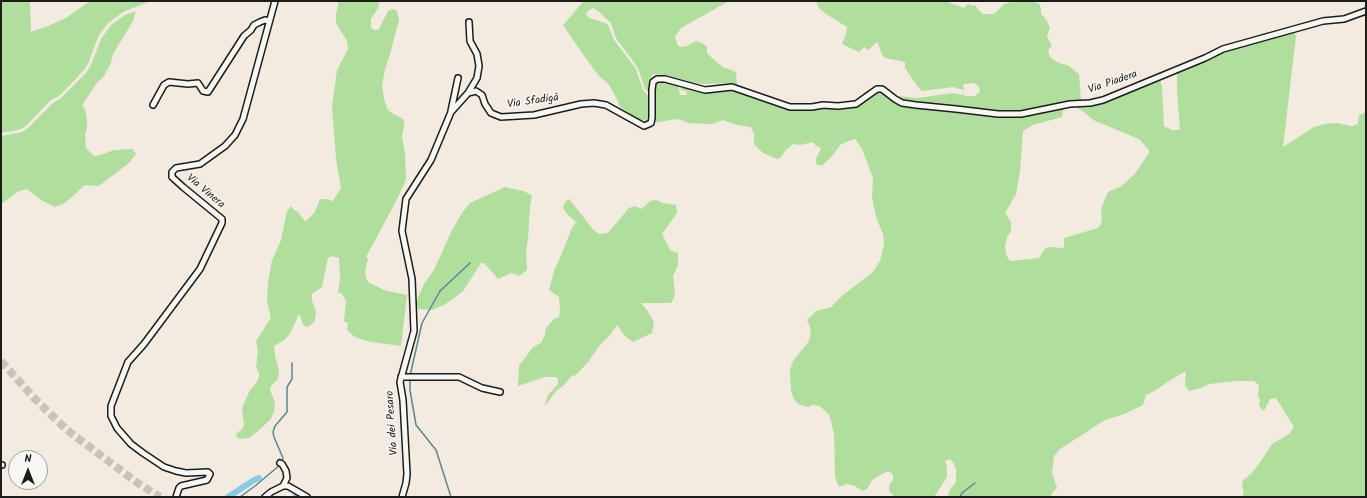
<!DOCTYPE html>
<meta charset="utf-8">
<style>
body{margin:0}
#map{position:relative;width:1367px;height:498px;overflow:hidden;background:#f3ebe0;font-family:Kalam,sans-serif}
canvas{display:block}
.frame{position:absolute;inset:0;border:2px solid #1c1c1c;pointer-events:none}
.north{position:absolute;left:8px;top:450px;width:40px;height:40px;box-sizing:border-box;background:#f6f6f2;border:1px solid #9f9f9c;border-radius:50%;rotate:0deg;font-size:11px;font-weight:700;line-height:16px;text-align:center;color:#1c1c1c}
.north::after{content:'';display:block;margin:auto;width:14px;height:18px;background:#1c1c1c;clip-path:polygon(50% 0,100% 100%,50% 72%,0 100%)}
</style>
<div id="map">
<canvas width="1367" height="498"></canvas>
<div class="frame"></div>
<div class="north">N</div>
</div>
<script>
const c = document.querySelector('canvas').getContext('2d');
c.lineJoin = 'round';
function fill(path, color) { c.fillStyle = color; c.fill(path, 'evenodd'); }
const poly = rows => new Path2D(rows.map(r => 'M' + r).join(''));
function stroke(path, color, width, dash) { c.strokeStyle = color; c.lineWidth = width; c.lineCap = dash ? 'butt' : 'round'; c.setLineDash(dash || []); c.stroke(path); }
function write(font, color, halo, rows, align = 'center') {
  c.font = font + ' Kalam,sans-serif'; c.lineWidth = 3; c.setLineDash([]); c.textBaseline = 'middle'; c.strokeStyle = halo; c.fillStyle = color; for (const [text, x, y, turn = 0] of rows) {
    c.save(); c.translate(x, y); c.rotate((+turn || 0) * Math.PI / 180); c.textAlign = isNaN(turn) ? turn : align; if (halo) c.strokeText(text, 0, 0); c.fillText(text, 0, 0); c.restore();
  }
}
const green = poly([
 [1,1,30,1,31,32,48,26,66,18,90,1,151,1,123,12,108,23,98,37,88,64,83,71,67,88,59,96,51,100,26,126,21,129,13,131,1,133],
 [339,1,379,1,378,8,371,19,371,28,375,30,379,29,388,11,393,9,397,11,399,20,390,54,385,70,382,85,384,99,387,108,390,112,403,119,404,123,404,127,402,136,405,153,406,180,394,205,366,257,368,259,365,271,366,278,369,283,387,291,407,295,401,346,366,341,355,337,347,330,348,323,344,321,346,301,342,294,338,292,340,278,339,258,332,256,328,258,322,287,312,294,312,301,316,311,315,320,312,324,307,327,303,325,300,315,298,316,290,334,284,340,274,346,275,355,279,371,278,379,271,386,270,390,275,402,274,412,270,420,258,431,249,438,239,439,236,436,237,433,242,429,244,425,242,408,250,390,257,382,259,377,259,373,256,367,258,351,256,341,271,318,267,301,268,282,272,260,281,240,287,211,291,206,293,209,298,212,304,220,306,221,312,215,314,214,320,199,326,199,333,201,341,188,336,159,332,107,337,70,348,49,347,41,336,23,336,14],
 [584,1,729,1,681,28,675,37,678,46,681,47,687,46,696,41,702,43,707,47,707,53,711,57,723,67,736,72,737,85,730,83,705,84,695,83,666,75,653,74,650,79,648,92,645,89,638,68,616,38,611,23,598,11,593,8,589,10,586,14,589,18,605,23,608,25,614,40,636,69,643,90,648,96,649,117,646,120,639,120,620,107,617,99,609,85,598,75,580,50,563,25],
 [816,1,948,1,950,3,964,8,968,4,973,6,975,5,982,14,994,14,1004,4,1014,1,1031,1,1039,4,1041,8,1041,14,1045,18,1050,27,1047,36,1052,46,1048,50,1050,57,1057,62,1069,66,1079,74,1081,100,1071,100,1015,112,907,102,896,96,917,98,953,93,963,95,963,93,965,96,975,96,979,93,980,89,977,85,974,83,963,84,964,90,953,87,922,91,917,86,905,68,905,62,885,58,882,55,878,43,876,43,868,50,864,47,859,52,842,44,846,34,847,27,826,14,819,8],
 [136,11,133,21,113,54,111,63,104,76,97,83,82,105,85,110,87,120,87,128,85,135,86,148,94,156,100,155,114,150,132,149,136,154,129,163,99,186,85,185,65,203,55,207,41,200,27,189,19,191,1,204,1,136,22,132,28,128,53,103,61,98,86,73,91,65,101,39,111,25,125,15],
 [1292,29,1296,36,1283,147,1314,127,1325,124,1337,123,1352,126,1358,124,1359,115,1366,112,1366,497,1241,497,1244,494,1242,487,1243,480,1251,474,1261,461,1272,444,1289,434,1294,427,1276,398,1270,399,1264,411,1259,406,1260,400,1258,396,1259,385,1254,381,1236,381,1209,384,1201,388,1189,391,1185,385,1186,371,1172,379,1156,390,1146,395,1143,405,1124,414,1105,420,1060,449,1054,456,1052,473,1057,488,1051,494,1052,497,948,497,949,491,956,482,956,469,953,462,950,459,945,461,947,467,947,477,934,497,895,497,889,491,889,485,893,480,893,475,888,471,873,479,867,489,862,491,855,486,847,484,839,487,835,477,834,434,831,421,829,415,820,406,812,405,808,407,800,405,796,402,793,397,791,390,790,370,793,361,809,341,811,330,807,320,816,311,831,307,843,295,873,272,880,261,884,244,883,234,876,217,872,197,873,178,862,149,855,139,841,144,832,156,822,166,816,164,816,159,821,148,816,146,813,142,800,145,793,144,786,150,780,158,777,159,763,153,754,144,754,134,751,127,737,125,723,120,712,124,688,123,678,119,651,123,652,90,657,79,678,83,680,95,687,95,686,91,681,90,680,83,701,88,732,87,787,107,848,106,877,89,897,101,1004,115,1064,105,1062,117,1033,125,1023,131,1020,171,1016,194,1005,213,1011,222,1011,231,1007,237,1005,246,1006,255,1010,261,1039,258,1044,250,1048,247,1064,248,1064,238,1098,228,1101,224,1102,218,1101,209,1108,192,1120,187,1134,175,1149,153,1149,150,1139,139,1093,120,1084,112,1070,104,1090,103,1159,77,1162,86,1164,126,1172,130,1180,130,1177,90,1177,69,1217,52],
 [505,187,523,191,532,195,530,207,528,239,526,250,527,270,520,276,511,273,498,279,487,266,484,263,481,263,463,291,454,298,444,305,432,310,418,309,416,302,424,284,434,270,452,230,462,213,470,203],
 [569,199,592,228,599,234,608,233,629,208,635,206,642,209,650,201,656,200,663,203,676,205,677,213,662,234,671,251,678,253,678,265,673,276,675,295,671,303,641,303,647,310,654,322,652,333,633,342,624,335,617,325,611,334,600,345,588,362,576,375,572,376,562,387,557,390,544,407,548,395,558,384,558,379,556,377,545,377,518,386,519,366,533,347,541,343,545,335,546,328,555,318,559,318,560,310,559,297,549,290,554,271,560,258,572,228,576,222,568,215,563,208,565,202]
]);
const stream = poly([
 [410,376,422,323,440,291,470,263],
 [410,381,410,390,416,425,436,450,451,497],
 [282,462,283,458,274,437,273,432,275,426,287,412,287,387,292,379,292,363],
 [240,497,255,486,280,465],
 [960,497,962,493,975,483]
]);
const canal = poly([
 [296,496,296,497],
 [228,497,254,480,259,478]
]);
const primaryTunnel = poly([
 [1,361,35,399,67,430,139,484,160,497]
]);
const minor = poly([
 [468,93,477,78,479,66,477,54,470,41,469,22],
 [153,105,164,85,169,82,188,84,198,83,203,91,208,92,244,36,251,30,254,25,260,22,265,20,269,21],
 [451,111,458,78],
 [401,377,459,377,482,388,500,392],
 [1,465,2,465],
 [283,486,288,486,307,497],
 [176,497,179,488,181,486,207,480,210,474,208,472,186,473,176,471,164,467,143,453,131,444,117,428,111,416,111,406,128,362,144,344,200,269,222,223,222,219,183,187,172,177,172,172,176,168,200,164,225,146,235,135,243,119,275,1],
 [265,497,271,492,283,486,287,478,286,471,282,464,280,463],
 [402,497,406,483,407,474,403,400,400,382,414,331,412,279,402,231,406,199,431,160,451,112,468,93,476,91,482,95,485,104,491,113,501,117,534,115,581,104,594,103,606,105,644,126,651,123,652,118,652,90,653,82,657,79,665,79,705,90,732,87,790,107,812,107,823,105,838,106,856,104,877,89,882,89,895,99,902,103,916,105,956,109,998,114,1021,114,1070,104,1090,103,1103,100,1205,58,1223,49,1323,21,1344,19,1366,11]
]);
const streetNames = [
 ["Via Piadera",1113,83,-19],
 ["Via Sfadigà",533,102,-8],
 ["Via Vinera",205,192,40],
 ["Via dei Pesaro",393,423,-94]
];
fill(green, '#afde9d');
stroke(stream, '#5b8695', 1.5);
stroke(canal, '#85cce6', 6);
stroke(primaryTunnel, '#c8c2b9', 8, [8, 4]);
stroke(minor, '#1c1c1c', 8);
stroke(minor, '#f6f6f2', 5);
write('11px', '#1c1c1c', '#f6f6f2', streetNames);
</script>
